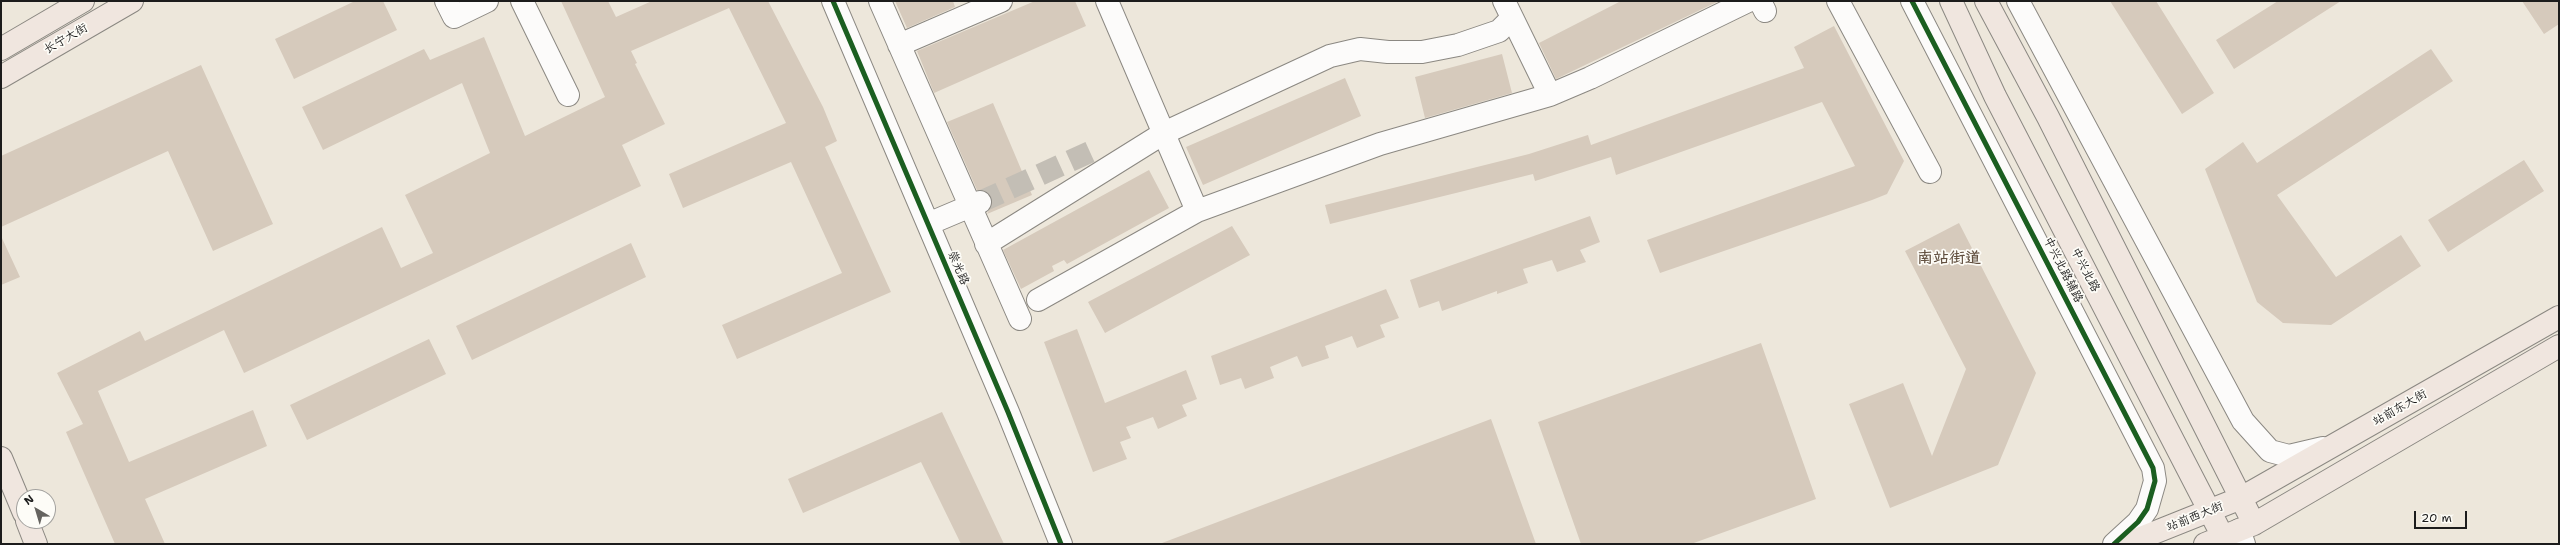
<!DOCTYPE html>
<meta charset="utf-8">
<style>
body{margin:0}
#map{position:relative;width:2560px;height:545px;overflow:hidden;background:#ede7db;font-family:"Shantell Sans",sans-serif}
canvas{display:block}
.frame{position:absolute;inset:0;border:2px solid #1c1c1c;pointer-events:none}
.north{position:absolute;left:16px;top:489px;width:40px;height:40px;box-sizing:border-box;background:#fdfcf7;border:1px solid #a3a29f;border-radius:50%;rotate:322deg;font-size:11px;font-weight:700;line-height:16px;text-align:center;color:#1c1c1c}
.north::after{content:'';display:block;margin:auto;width:14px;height:18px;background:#65635f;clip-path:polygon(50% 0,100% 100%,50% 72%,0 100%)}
.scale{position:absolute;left:2414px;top:511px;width:53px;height:18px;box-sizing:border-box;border:2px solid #1c1c1c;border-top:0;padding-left:5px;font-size:12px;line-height:14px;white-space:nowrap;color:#1c1c1c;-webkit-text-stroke:3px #fdfcf7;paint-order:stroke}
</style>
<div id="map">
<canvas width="2560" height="545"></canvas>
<div class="frame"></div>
<div class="north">N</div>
<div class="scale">20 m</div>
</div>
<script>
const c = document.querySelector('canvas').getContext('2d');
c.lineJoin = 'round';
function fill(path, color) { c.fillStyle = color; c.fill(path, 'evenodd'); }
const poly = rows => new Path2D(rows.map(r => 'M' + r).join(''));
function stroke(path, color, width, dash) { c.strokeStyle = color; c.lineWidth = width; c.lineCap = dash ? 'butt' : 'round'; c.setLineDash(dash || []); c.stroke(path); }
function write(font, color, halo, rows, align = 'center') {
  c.font = font + ' "Shantell Sans","LXGW WenKai TC",sans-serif'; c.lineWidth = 3.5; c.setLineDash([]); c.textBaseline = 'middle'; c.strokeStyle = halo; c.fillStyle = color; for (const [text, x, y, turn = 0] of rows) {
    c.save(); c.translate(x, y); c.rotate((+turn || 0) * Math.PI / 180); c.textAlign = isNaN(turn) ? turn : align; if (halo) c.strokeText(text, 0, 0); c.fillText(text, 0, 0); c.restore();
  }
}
const building = poly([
 [355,1,383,1,397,30,294,79,275,39],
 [561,1,608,1,616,17,652,1,768,1,823,107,837,141,825,147,891,292,737,359,722,325,842,273,791,162,683,208,669,174,786,123,729,8,631,51,637,63,635,64,665,124,622,145,641,186,244,373,224,330,98,391,129,462,253,410,267,446,145,499,165,544,115,544,66,432,83,424,57,373,140,331,145,341,382,227,401,268,433,253,405,195,490,153,462,83,323,150,302,107,424,49,430,60,484,37,525,136,605,97],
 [895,1,953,1,955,7,907,28],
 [1035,1,1075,1,1086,26,934,93,917,51],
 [1621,1,1719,1,1556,79,1539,43],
 [2110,1,2156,1,2214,93,2182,114],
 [2278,1,2341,1,2234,69,2216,40],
 [2522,1,2559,1,2559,24,2544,34],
 [1834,26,1904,161,1887,194,1872,200,1660,273,1647,240,1855,166,1822,102,1616,175,1611,157,1535,181,1533,174,1330,224,1325,205,1529,154,1588,135,1591,145,1804,68,1794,47],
 [2431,49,2453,81,2277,195,2336,277,2401,235,2421,266,2331,325,2283,323,2257,302,2205,169,2243,142,2257,163],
 [1502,54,1512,93,1425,118,1415,77],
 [201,65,273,224,213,251,168,151,1,227,1,156],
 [1345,78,1361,116,1203,185,1186,147],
 [993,103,1032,195,987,214,992,204,991,197,987,192,977,190,947,122],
 [2524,160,2544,191,2448,252,2428,220],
 [1149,170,1169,208,1067,264,1064,260,1052,266,1054,271,1021,289,1003,250],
 [1590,216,1600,242,1580,250,1586,262,1557,272,1552,260,1523,269,1528,283,1497,294,1497,291,1442,311,1439,301,1419,308,1410,280],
 [1959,223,2036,373,1998,465,1890,508,1849,404,1903,383,1932,456,1966,369,1905,251],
 [1232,226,1250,255,1105,333,1088,302],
 [1,236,20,277,1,285],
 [631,243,646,277,472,360,456,326],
 [1386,289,1399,318,1380,325,1385,337,1357,348,1352,336,1325,346,1329,358,1302,367,1297,356,1270,367,1274,378,1245,389,1241,378,1220,385,1211,356],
 [1077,329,1105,403,1186,370,1197,399,1182,405,1187,416,1158,429,1153,417,1126,427,1131,438,1120,442,1127,459,1093,472,1044,342],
 [429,339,446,374,307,440,290,405],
 [1761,343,1816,499,1691,544,1581,544,1538,422],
 [942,412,1004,544,961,544,921,462,803,513,788,479],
 [1491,419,1536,544,1162,544,1162,543]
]);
const minorTunnel = poly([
 [980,202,1090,152]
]);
const minor = poly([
 [446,1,454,17,487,1],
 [522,1,568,95],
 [833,1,1008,412,1061,544],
 [880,1,1020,319],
 [1107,1,1197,211],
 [1504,1,1550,95,1590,78,1748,1],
 [1760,1,1765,11],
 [1838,1,1930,172],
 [1912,1,2153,468,2155,481,2147,509,2138,522,2114,544],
 [2018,1,2243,421,2270,451,2289,456,2323,448],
 [899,45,1001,1],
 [928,224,980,202],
 [986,244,1164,133,1330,56,1360,49,1388,52,1422,52,1458,45,1499,31,1512,18],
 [1038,300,1197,211,1380,144,1550,95],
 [2239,530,2244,544]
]);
const major = poly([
 [1951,1,1995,96,2223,537],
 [1986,1,2048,117,2254,524],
 [1,49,83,1],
 [1,77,132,1],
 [1,458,24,513],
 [27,521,36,544],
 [2126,544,2241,498,2559,317],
 [2205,544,2254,524,2559,346]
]);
const cycleway = poly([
 [833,1,1008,412,1061,544],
 [1912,1,2153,468,2155,481,2147,509,2138,522,2114,544]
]);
const streetNames = [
 ["长宁大街",66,39,-30],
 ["崇光路",958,268,67],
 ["中兴北路辅路",2063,270,63],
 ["中兴北路",2085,270,63],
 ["站前东大街",2400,408,-30],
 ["站前西大街",2195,517,-22]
];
const districtNames = [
 ["南站街道",1949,259]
];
fill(building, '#d6cabc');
stroke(minorTunnel, '#c3beb5', 22, [22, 11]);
stroke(minor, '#8b8882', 24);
stroke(major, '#8b8882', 24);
stroke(minor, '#fcfbfa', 22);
stroke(major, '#f0e6df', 22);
stroke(cycleway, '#1b5e20', 5);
write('12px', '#1c1c1c', '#fdfcf7', streetNames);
write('bold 16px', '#625040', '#fdfcf7', districtNames);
</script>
